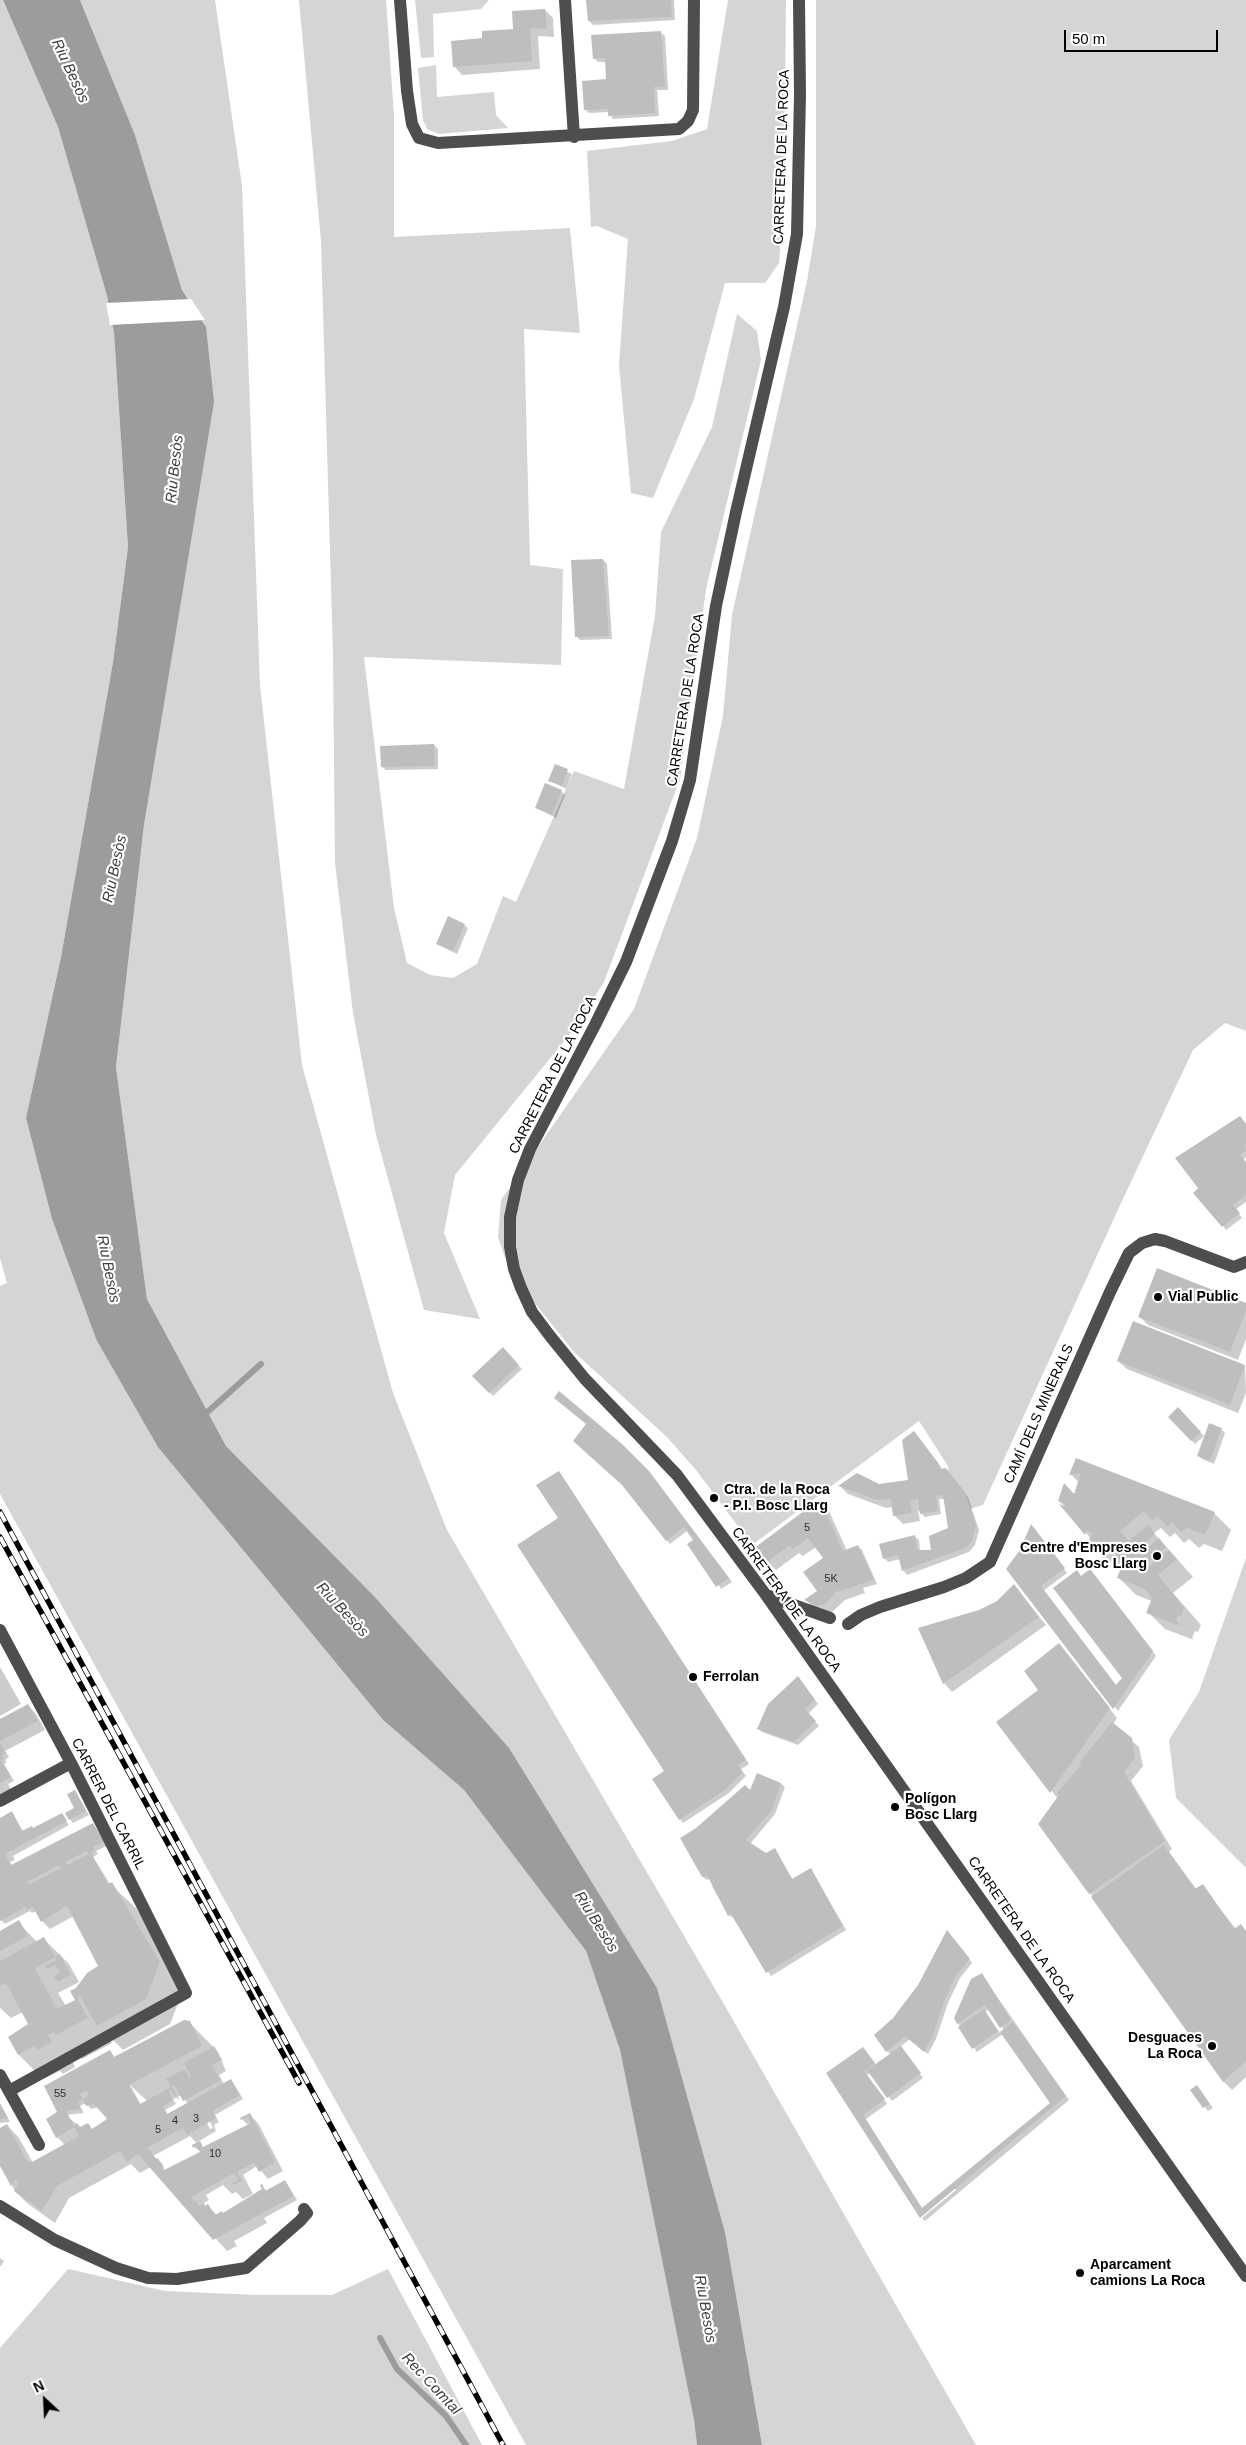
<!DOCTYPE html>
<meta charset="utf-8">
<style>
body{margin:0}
#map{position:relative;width:1246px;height:2445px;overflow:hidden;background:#fff;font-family:Arial,sans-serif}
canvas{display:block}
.north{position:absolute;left:20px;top:2375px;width:50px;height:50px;-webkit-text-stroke:4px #fff;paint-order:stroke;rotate:335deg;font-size:14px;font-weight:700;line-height:20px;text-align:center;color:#000}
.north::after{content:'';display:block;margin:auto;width:18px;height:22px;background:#000;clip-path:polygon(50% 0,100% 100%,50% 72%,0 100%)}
.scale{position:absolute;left:1064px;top:30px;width:154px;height:22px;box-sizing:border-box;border:2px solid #000;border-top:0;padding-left:6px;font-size:15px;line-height:18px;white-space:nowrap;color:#000;-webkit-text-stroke:4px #fff;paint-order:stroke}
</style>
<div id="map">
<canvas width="1246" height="2445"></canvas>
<div class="north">N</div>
<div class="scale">50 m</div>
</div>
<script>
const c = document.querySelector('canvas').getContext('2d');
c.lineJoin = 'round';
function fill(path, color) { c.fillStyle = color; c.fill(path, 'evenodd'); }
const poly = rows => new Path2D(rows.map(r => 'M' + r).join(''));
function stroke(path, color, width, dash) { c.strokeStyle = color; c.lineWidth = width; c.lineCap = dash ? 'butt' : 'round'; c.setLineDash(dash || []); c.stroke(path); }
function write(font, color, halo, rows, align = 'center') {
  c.font = font + ' Arial,sans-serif'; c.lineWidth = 4.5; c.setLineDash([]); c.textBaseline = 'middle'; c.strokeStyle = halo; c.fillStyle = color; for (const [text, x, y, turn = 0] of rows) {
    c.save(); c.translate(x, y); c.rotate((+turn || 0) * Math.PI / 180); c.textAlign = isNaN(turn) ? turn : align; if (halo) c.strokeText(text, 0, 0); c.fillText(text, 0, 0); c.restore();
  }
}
const green = poly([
 [0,0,3,0,58,127,107,296,114,333,128,547,113,662,61,957,26,1118,52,1219,96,1339,222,1525,383,1720,464,1790,586,1951,620,2050,694,2420,697,2445,526,2445,0,1494,0,1286,7,1283,0,1258],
 [80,0,215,0,242,186,260,685,302,1065,393,1393,447,1530,725,2006,976,2445,762,2445,725,2232,657,1988,372,1594,226,1446,147,1299,116,1067,144,825,171,660,206,327,182,290,135,135],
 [299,0,386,0,394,116,394,237,570,228,580,333,524,329,530,565,563,569,561,665,364,657,394,908,407,963,430,975,453,978,477,964,503,896,516,902,574,771,624,789,655,616,661,532,712,427,737,314,757,331,761,360,706,589,680,779,604,982,574,1029,455,1175,444,1233,480,1319,424,1310,376,1135,353,1013,335,863,333,655,321,241],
 [415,0,489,0,481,9,433,14,434,57,421,58],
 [728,0,786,0,784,187,779,263,765,283,725,283,694,399,653,498,631,493,619,366,628,239,597,226,591,227,587,151,672,141,707,129],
 [816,0,1246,0,1246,1031,1225,1023,1193,1050,1121,1203,983,1505,953,1514,948,1466,919,1421,752,1545,696,1470,667,1437,574,1352,510,1272,498,1237,501,1200,634,1009,697,838,723,716,732,615,807,281,816,226],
 [436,65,437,97,494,92,496,115,508,128,439,134,427,129,423,120,418,68],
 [1246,1558,1246,1868,1176,1798,1169,1740,1199,1692],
 [68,2269,165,2291,258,2295,332,2295,388,2269,482,2445,0,2445,0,2348]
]);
const water = poly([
 [3,0,80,0,135,135,182,290,206,327,214,402,144,825,116,1067,147,1299,226,1446,372,1594,509,1748,657,1988,725,2232,762,2445,697,2445,694,2420,620,2050,586,1951,464,1790,383,1720,158,1447,96,1339,52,1219,26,1118,61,957,113,662,128,547,114,333,107,296,58,127]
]);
const pier = poly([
 [191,299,205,320,110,325,106,303]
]);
const shadow = poly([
 [587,0,674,0,675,20,593,25,589,21],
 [545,10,553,18,554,37,538,36,540,69,462,75,454,66,483,40,515,30],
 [661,33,665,36,668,90,657,90,659,116,613,119,609,112,589,113,585,109,607,80,606,62,598,62,594,58],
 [603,560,607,564,612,639,580,640,576,636],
 [434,745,438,749,438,769,386,770,382,767],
 [556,766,572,774,566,789,550,780],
 [561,791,565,795,556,818,537,808],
 [464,925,468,928,457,954,437,944],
 [1240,1117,1246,1124,1246,1157,1243,1160,1246,1163,1246,1202,1236,1209,1242,1218,1226,1230,1200,1189],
 [1246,1304,1246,1339,1238,1360,1148,1325,1140,1317],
 [1133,1323,1245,1366,1246,1393,1238,1413,1127,1369,1118,1361],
 [503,1349,522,1369,493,1396,474,1376],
 [1178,1409,1204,1436,1195,1444,1169,1417],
 [1221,1429,1225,1433,1214,1464,1202,1459,1198,1455],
 [917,1436,943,1470,950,1474,968,1497,979,1530,975,1545,969,1552,907,1575,904,1571,900,1559,888,1562,884,1558,915,1537,919,1540,920,1551,932,1551,950,1529,945,1499,939,1499,941,1514,925,1517,918,1510,920,1521,903,1524,894,1515,893,1507,886,1508,848,1494,840,1486,879,1486,909,1481],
 [1076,1459,1214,1513,1231,1530,1222,1551,1204,1544,1199,1548,1189,1539,1184,1543,1175,1533,1170,1537,1161,1528,1154,1533,1193,1577,1173,1593,1201,1625,1198,1632,1195,1631,1192,1638,1194,1640,1165,1629,1148,1612,1152,1601,1136,1595,1119,1578,1123,1567,1106,1560,1089,1543,1091,1539,1063,1507,1067,1509,1059,1501,1075,1495,1079,1483,1071,1474],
 [562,1476,749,1764,741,1769,746,1776,729,1793,683,1823,680,1819,665,1771,560,1519],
 [653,1477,732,1582,721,1589,694,1540,687,1531,670,1544,624,1486],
 [820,1501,828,1509,847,1551,858,1546,862,1550,877,1584,863,1588,865,1593,845,1600,832,1612,814,1608,806,1600,818,1591,825,1559,816,1547,803,1556,799,1553,776,1570,755,1549],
 [1034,1529,1067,1573,1043,1591,1116,1686,1124,1678,1082,1577,1094,1574,1156,1656,1118,1711,1008,1569],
 [1014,1586,1046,1625,952,1692,944,1683,982,1610,997,1602],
 [1059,1645,1117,1718,1113,1724,1139,1747,1143,1766,1131,1781,1172,1849,1169,1852,1197,1890,1202,1886,1236,1929,1241,1925,1246,1931,1246,2077,1232,2090,1224,2082,1090,1893,1058,1799,998,1722,1040,1690],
 [0,1667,21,1704,0,1716],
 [801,1681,818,1704,808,1714,819,1726,798,1745,762,1732,758,1728],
 [28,1705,36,1714,45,1730,5,1751,9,1757,5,1760,7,1762,4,1764,14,1781,8,1784,14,1795,0,1802,0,1720],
 [781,1784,785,1787,775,1814,750,1844,766,1855,774,1850,793,1880,811,1870,846,1930,771,1976,734,1918,729,1915,712,1886,714,1884,710,1878,707,1880,703,1877,682,1839,750,1792],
 [75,1791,89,1815,73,1823,70,1819,76,1808],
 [12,1813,23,1831,34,1830,62,1815,69,1825,13,1856,15,1860,10,1862,12,1866,93,1824,96,1828,107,1846,96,1851,98,1854,93,1857,110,1884,136,1908,184,1988,170,2024,123,2050,109,2036,112,2043,82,2059,79,2056,72,2060,75,2067,63,2074,60,2071,43,2079,19,2055,9,2037,30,2025,23,2012,11,2018,0,2008,0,1932,18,1922,38,1943,44,1939,69,1964,79,1982,58,1993,66,2006,76,2000,76,1989,100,1966,74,1916,50,1929,42,1921,36,1911,32,1913,30,1911,5,1924,1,1920,0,1819],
 [948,1932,972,1963,960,1978,948,2003,936,2039,928,2054,910,2039,900,2047,923,2078,892,2101,870,2073,867,2075,887,2104,866,2119,922,2209,1052,2103,1003,2034,977,2052,958,2023,956,2018,982,1975,1069,2100,925,2221,922,2218,956,2190,954,2188,920,2216,828,2074,863,2049,876,2065,891,2055,887,2051,894,2019,919,1986],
 [989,2009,1004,2030,1000,2033,985,2012],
 [189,2022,218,2052,226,2071,219,2075,224,2084,231,2080,243,2099,215,2115,219,2122,214,2125,216,2131,196,2143,202,2149,249,2126,242,2119,250,2115,258,2123,283,2171,268,2179,257,2166,243,2175,253,2194,243,2199,236,2192,232,2194,223,2185,206,2195,209,2200,202,2204,206,2207,208,2206,217,2215,224,2214,264,2190,262,2186,267,2191,285,2181,297,2200,264,2218,267,2223,234,2241,237,2246,227,2251,151,2167,140,2173,131,2164,69,2198,55,2223,28,2204,15,2191,0,2163,0,2129,7,2125,19,2138,33,2163,65,2145,57,2137,57,2115,109,2051,115,2058],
 [130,2085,147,2101,141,2105],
 [181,2095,188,2104,168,2115,165,2110,176,2104,173,2099,177,2098,180,2100,178,2097],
 [86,2103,91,2109,99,2107,113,2127,93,2130,88,2124,81,2128,66,2115,84,2113,80,2106],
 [200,2108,203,2108,213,2128,210,2129],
 [190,2136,197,2144,194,2147,201,2152,165,2171,162,2163,153,2156],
 [1192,2090,1200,2091,1213,2108,1208,2111],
 [0,2103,10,2122,0,2123],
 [0,2258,4,2261,0,2267]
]);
const stream = poly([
 [203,1416,261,1364],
 [380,2338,397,2369,446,2416,466,2445]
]);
const building = poly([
 [586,0,671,0,672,17,588,21],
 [545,9,547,29,530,28,532,61,453,67,451,41,482,38,482,31,513,29,512,11],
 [661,31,665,87,654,87,655,113,608,116,608,109,584,110,582,81,606,79,605,58,593,59,591,35],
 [603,559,609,636,575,637,571,560],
 [434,744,435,766,381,767,380,746],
 [555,764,568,769,562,786,548,781],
 [545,783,562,790,552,815,535,808],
 [448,916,465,924,453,951,436,944],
 [1240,1116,1246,1124,1246,1144,1244,1145,1246,1151,1240,1155,1246,1162,1246,1195,1233,1205,1240,1213,1222,1227,1193,1193,1198,1188,1175,1158],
 [1157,1268,1246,1303,1246,1310,1230,1352,1138,1317],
 [1133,1321,1245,1365,1230,1405,1117,1361],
 [503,1347,519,1365,489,1393,472,1376],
 [559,1391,622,1444,649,1471,729,1578,716,1587,687,1544,693,1540,684,1527,666,1541,622,1485,573,1441,586,1424,554,1398],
 [1178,1407,1201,1432,1191,1441,1168,1417],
 [1209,1423,1222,1428,1210,1461,1197,1456],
 [914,1431,939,1464,940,1469,946,1468,965,1492,976,1525,972,1541,965,1548,902,1571,898,1555,883,1559,879,1544,915,1535,917,1550,931,1550,929,1536,948,1528,943,1495,936,1496,938,1511,920,1514,918,1499,910,1500,912,1513,893,1516,891,1499,877,1500,838,1486,857,1473,879,1484,908,1480,902,1440],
 [1076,1458,1215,1512,1205,1535,1187,1528,1181,1532,1172,1522,1167,1527,1158,1516,1152,1521,1144,1511,1120,1531,1129,1541,1148,1525,1155,1534,1137,1550,1140,1554,1159,1538,1166,1547,1147,1563,1150,1566,1169,1550,1177,1559,1158,1575,1184,1607,1181,1616,1178,1615,1176,1620,1181,1626,1146,1613,1152,1598,1145,1589,1117,1578,1123,1563,1116,1554,1088,1543,1092,1533,1086,1530,1085,1535,1059,1504,1064,1506,1065,1504,1058,1501,1064,1483,1074,1494,1081,1473,1069,1475],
 [559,1471,746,1760,738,1765,743,1772,725,1790,679,1820,652,1779,664,1771,517,1545,558,1518,536,1485],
 [820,1499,843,1551,858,1545,874,1580,836,1592,825,1604,816,1606,804,1600,817,1591,803,1572,823,1558,808,1538,793,1549,790,1545,767,1562,753,1549],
 [1031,1524,1065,1568,1041,1586,1116,1685,1122,1678,1053,1588,1077,1570,1081,1576,1090,1569,1153,1651,1113,1709,1006,1569,1020,1550],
 [1014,1584,1039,1617,943,1684,918,1628,979,1610,997,1601],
 [1059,1643,1110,1708,1050,1793,996,1722,1038,1690,1024,1671],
 [798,1676,815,1700,805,1709,816,1721,794,1742,757,1729,768,1704],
 [28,1704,38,1721,0,1741,0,1719],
 [1112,1722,1132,1738,1135,1758,1124,1772,1165,1841,1089,1894,1038,1824,1059,1795,1057,1793,1081,1765,1079,1763],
 [0,1743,6,1753,2,1756,4,1759,1,1760,11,1777,0,1783],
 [757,1773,781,1783,772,1810,746,1840,766,1853,775,1848,792,1879,811,1868,843,1926,766,1973,731,1914,728,1916,707,1875,702,1877,680,1838,696,1828,745,1785,750,1790],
 [75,1790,86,1811,69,1820,65,1813,74,1808,67,1794],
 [12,1811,22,1831,32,1826,33,1828,62,1813,67,1821,5,1854,11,1865,93,1823,104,1842,93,1847,95,1850,91,1853,108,1884,112,1882,160,1962,146,1999,97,2026,80,1996,77,1998,88,2018,56,2035,54,2032,48,2035,52,2042,37,2050,35,2046,18,2055,8,2037,28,2024,6,1983,0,1986,0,1961,44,1937,55,1957,35,1968,57,2009,75,2000,70,1991,76,1988,87,1973,98,1966,67,1906,41,1922,33,1907,27,1910,26,1907,0,1921,0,1818],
 [87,1851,89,1854,67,1865,65,1862],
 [59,1865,61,1868,29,1885,27,1882],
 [1164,1845,1195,1889,1203,1884,1234,1929,1241,1924,1246,1931,1246,2061,1223,2082,1091,1897],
 [19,1920,28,1936,0,1951,0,1931],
 [947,1930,970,1959,957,1974,945,1999,933,2035,924,2052,905,2036,886,2052,874,2035,893,2018,918,1985],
 [60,1954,71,1975,58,1982,54,1976,60,1972,55,1965,46,1969,44,1966,57,1960,55,1957],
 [982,1973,1011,2020,1000,2028,985,2005,957,2024,954,2018,971,1979],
 [984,2009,998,2031,972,2049,958,2027],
 [184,2020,190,2021,202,2046,129,2085,140,2104,171,2087,166,2079,184,2069,189,2077,191,2076,184,2063,214,2046,222,2060,212,2065,221,2080,183,2101,174,2085,172,2087,177,2096,175,2097,171,2090,169,2092,173,2100,163,2106,167,2114,231,2079,240,2095,213,2111,216,2118,187,2135,183,2128,137,2153,148,2148,156,2159,158,2158,164,2170,200,2152,196,2146,193,2148,192,2145,200,2141,203,2147,251,2123,248,2117,241,2120,240,2118,250,2113,275,2162,259,2172,254,2163,237,2172,242,2181,233,2185,232,2183,238,2180,234,2173,191,2197,194,2201,196,2200,199,2206,204,2203,205,2206,208,2204,215,2215,222,2211,223,2213,262,2189,260,2185,262,2184,265,2191,285,2180,294,2196,213,2240,138,2154,127,2162,120,2151,57,2186,42,2211,14,2191,19,2182,15,2180,11,2186,0,2166,0,2128,7,2124,27,2161,32,2162,79,2136,74,2127,56,2138,46,2119,57,2112,44,2086,110,2050,114,2057],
 [87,2090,89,2096,83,2099,86,2106,94,2104,107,2119,92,2129,88,2123,80,2127,77,2123,74,2126,66,2111,81,2109,78,2102,83,2099,80,2094],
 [1013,2022,1066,2096,920,2218,826,2073,863,2047,875,2063,864,2071,885,2099,863,2115,922,2208,1050,2103,1000,2032],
 [901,2046,921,2073,887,2098,867,2070],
 [1197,2085,1210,2104,1203,2108,1190,2090],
 [0,2104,8,2118,0,2119]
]);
const minor = poly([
 [400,0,407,91,412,124,419,138,438,143,679,129,688,121,693,110,694,0],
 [565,0,574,137],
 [799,0,800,94,797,234,784,307,736,512,716,606,690,780,672,841,626,962,595,1025,530,1149,518,1180,510,1217,510,1247,514,1269,521,1288,532,1312,550,1336,585,1379,677,1475,766,1595,1246,2276],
 [766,1595,830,1618],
 [848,1624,861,1615,880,1607,944,1587,966,1578,990,1562,1110,1292,1129,1253,1142,1243,1155,1239,1165,1241,1234,1267,1246,1262],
 [0,1630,71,1763,186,1993,9,2091],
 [0,1801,71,1763],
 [0,2075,39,2145],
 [0,2206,55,2240,116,2268,148,2278,177,2279,246,2268,300,2221,307,2213,304,2209]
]);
const rail = poly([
 [0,1512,503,2445],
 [0,1537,299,2083]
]);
const markers = [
 [1158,1297,5,"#000"],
 [714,1498,5,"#000"],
 [1157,1556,5,"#000"],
 [693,1677,5,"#000"],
 [895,1807,5,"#000"],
 [1212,2046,5,"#000"],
 [1080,2273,5,"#000"]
];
const numberNames = [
 ["5",807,1528],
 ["5K",831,1579],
 ["55",60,2094],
 ["3",196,2119],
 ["4",175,2121],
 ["5",158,2130],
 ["10",215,2154]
];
const streetNames = [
 ["CARRETERA DE LA ROCA",782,157,-88],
 ["CARRETERA DE LA ROCA",686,700,-81],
 ["CARRETERA DE LA ROCA",553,1075,-63],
 ["CAMÍ DELS MINERALS",1039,1414,-66],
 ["CARRETERA DE LA ROCA",786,1600,54],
 ["CARRER DEL CARRIL",108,1804,63],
 ["CARRETERA DE LA ROCA",1021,1930,55]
];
const poiNames = [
 ["Vial Public",1168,1297],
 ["Ctra. de la Roca",724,1490],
 ["- P.I. Bosc Llarg",724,1506],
 ["Centre d'Empreses",1147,1548,"right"],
 ["Bosc Llarg",1147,1564,"right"],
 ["Ferrolan",703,1677],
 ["Polígon",905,1799],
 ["Bosc Llarg",905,1815],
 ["Desguaces",1202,2038,"right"],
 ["La Roca",1202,2054,"right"],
 ["Aparcament",1090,2265],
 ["camions La Roca",1090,2281]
];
const waterNames = [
 ["Riu Besòs",70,71,65],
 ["Riu Besòs",175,469,-84],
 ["Riu Besòs",115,869,-78],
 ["Riu Besòs",108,1269,79],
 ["Riu Besòs",342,1610,47],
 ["Riu Besòs",596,1922,58],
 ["Riu Besòs",705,2309,80],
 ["Rec Comtal",431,2384,47]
];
fill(green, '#d5d5d5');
fill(water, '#9c9c9c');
fill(pier, '#fff');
fill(shadow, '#0003');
stroke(stream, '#9c9c9c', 6);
fill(building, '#bebebe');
stroke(minor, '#4e4e4e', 12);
stroke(rail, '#000', 5.5);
stroke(rail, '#fff', 4, [11]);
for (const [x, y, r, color] of markers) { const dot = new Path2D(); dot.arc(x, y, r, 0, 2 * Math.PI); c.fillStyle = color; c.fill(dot); stroke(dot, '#fff', 2); }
write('11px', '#303030', null, numberNames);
write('14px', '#000', '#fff', streetNames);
write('bold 14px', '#000', '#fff', poiNames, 'left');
write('italic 15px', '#3d3d3d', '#fff', waterNames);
</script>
